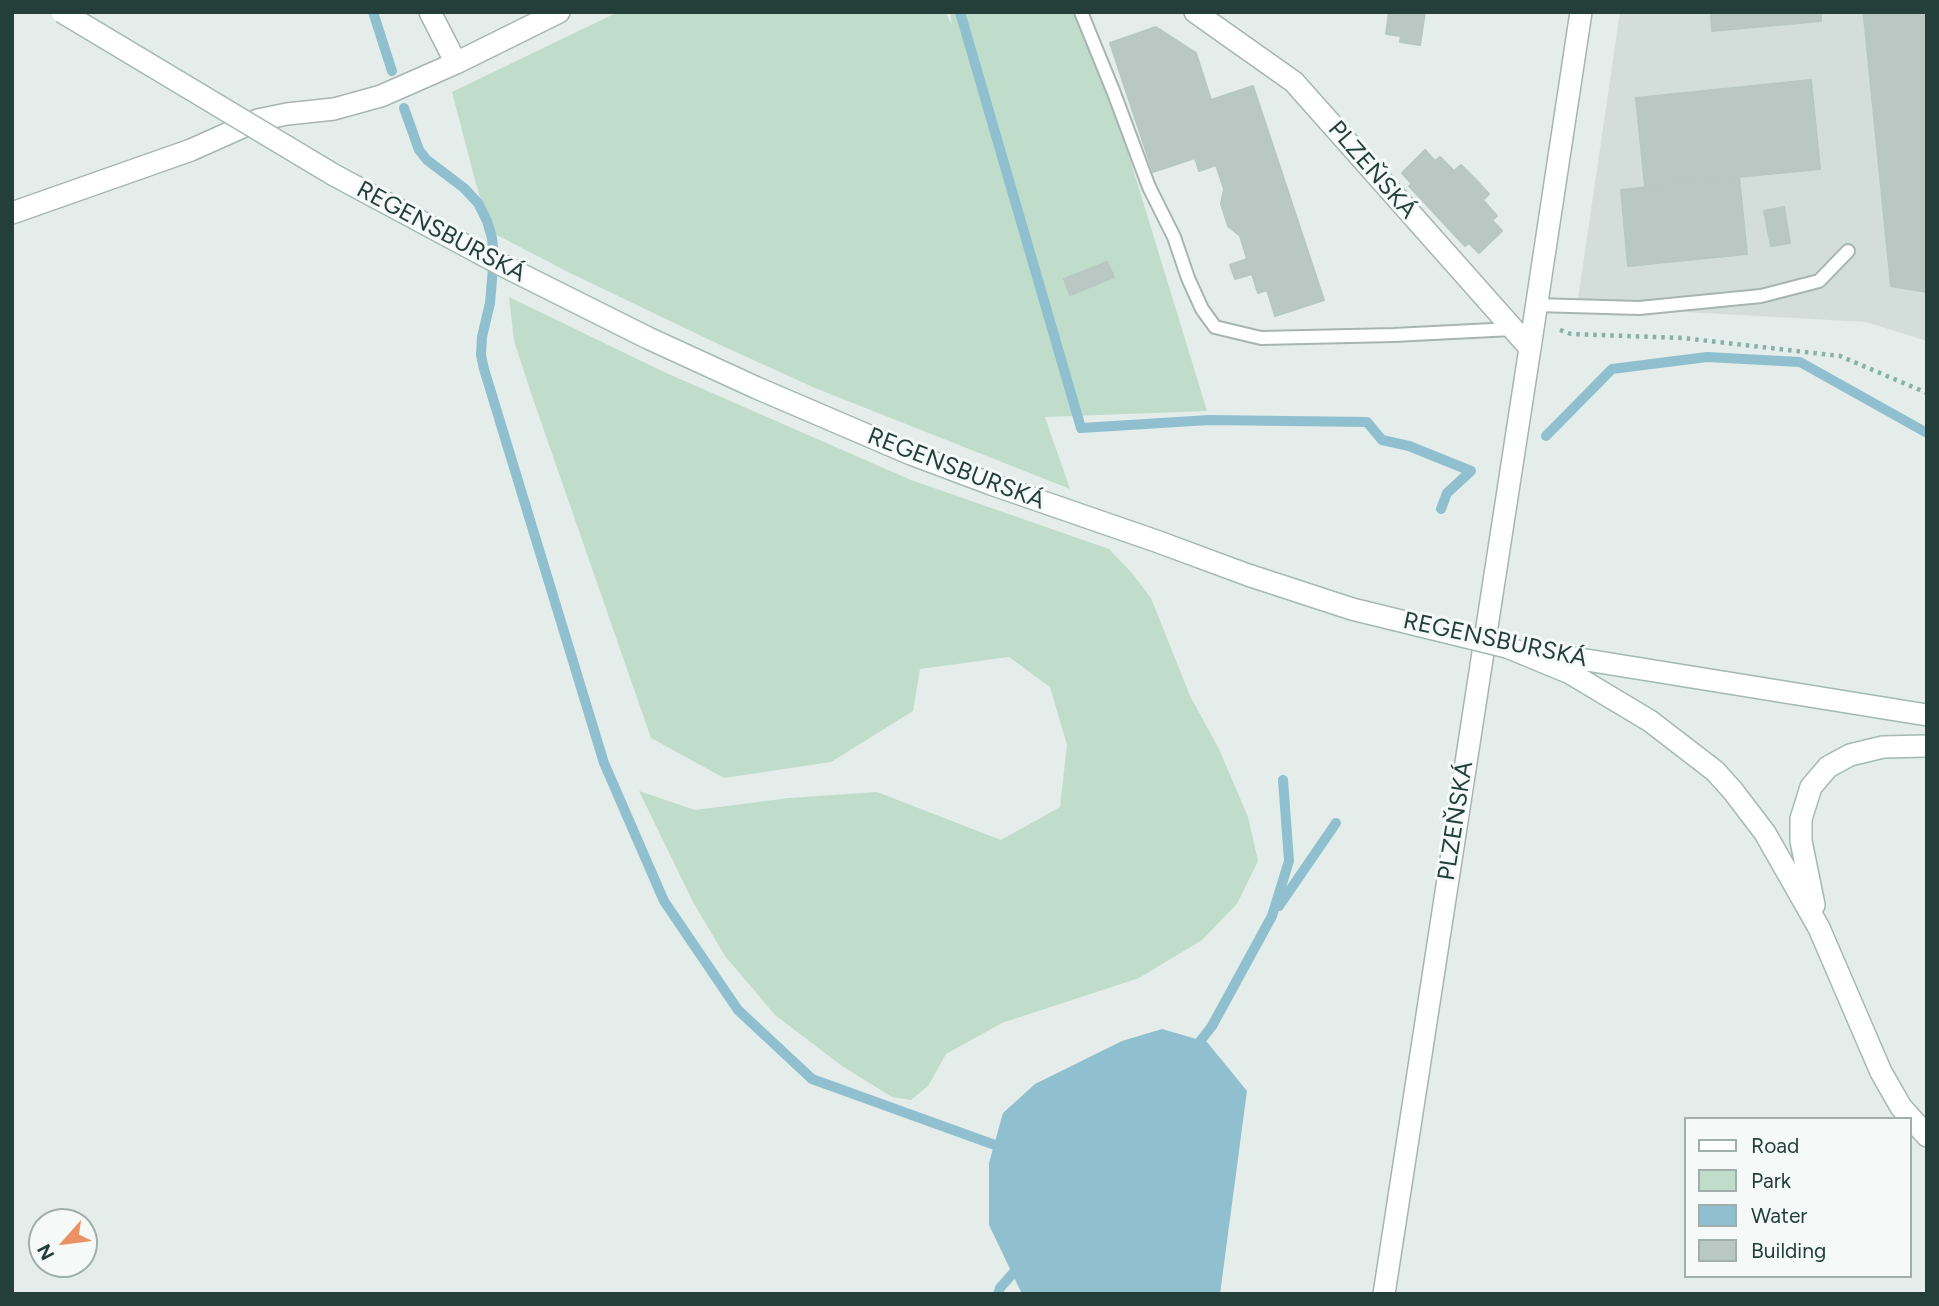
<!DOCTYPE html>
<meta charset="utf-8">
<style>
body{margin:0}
#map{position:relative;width:1939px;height:1306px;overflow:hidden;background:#e5edea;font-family:Figtree,sans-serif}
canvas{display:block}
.frame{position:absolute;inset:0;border:14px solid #243f3a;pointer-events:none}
.legend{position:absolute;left:1684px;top:1117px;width:228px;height:161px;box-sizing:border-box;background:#f5faf8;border:2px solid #a1afac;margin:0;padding:9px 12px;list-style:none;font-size:21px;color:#243f3a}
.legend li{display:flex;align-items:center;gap:14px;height:35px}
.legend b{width:35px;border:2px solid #a1afac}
.north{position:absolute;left:28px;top:1208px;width:70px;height:70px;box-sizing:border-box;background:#f5faf8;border:2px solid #a1afac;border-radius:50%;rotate:242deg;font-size:19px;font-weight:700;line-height:28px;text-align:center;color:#243f3a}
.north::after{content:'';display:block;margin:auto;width:24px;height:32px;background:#ec9164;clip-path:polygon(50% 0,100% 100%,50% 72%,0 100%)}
</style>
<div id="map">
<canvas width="1939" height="1306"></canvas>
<div class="frame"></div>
<ul class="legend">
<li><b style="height:9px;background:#fff"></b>Road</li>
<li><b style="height:19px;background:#bfddca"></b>Park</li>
<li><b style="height:19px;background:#90c0d0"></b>Water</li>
<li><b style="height:19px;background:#bac8c3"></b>Building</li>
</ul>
<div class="north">N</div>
</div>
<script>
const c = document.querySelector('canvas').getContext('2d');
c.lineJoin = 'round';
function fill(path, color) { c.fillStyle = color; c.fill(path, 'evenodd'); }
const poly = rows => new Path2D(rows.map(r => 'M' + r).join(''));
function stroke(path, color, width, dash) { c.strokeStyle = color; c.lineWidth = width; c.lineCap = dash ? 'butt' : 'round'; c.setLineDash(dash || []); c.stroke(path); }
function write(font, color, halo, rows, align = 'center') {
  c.font = font + ' Figtree,sans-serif'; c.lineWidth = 6; c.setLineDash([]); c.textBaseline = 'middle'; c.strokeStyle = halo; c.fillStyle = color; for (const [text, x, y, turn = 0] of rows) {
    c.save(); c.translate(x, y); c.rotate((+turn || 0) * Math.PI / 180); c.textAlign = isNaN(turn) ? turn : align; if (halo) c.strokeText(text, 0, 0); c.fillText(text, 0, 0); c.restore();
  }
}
const built = poly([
 [1620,12,1927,12,1927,341,1866,322,1577,306]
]);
const green = poly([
 [618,12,945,12,952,25,950,12,1085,12,1207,411,1045,417,1070,489,815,388,716,343,570,273,491,232,476,184,452,92],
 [509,297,664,372,911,480,1109,549,1131,572,1151,598,1190,696,1219,749,1248,817,1258,861,1237,904,1202,940,1139,978,1002,1023,946,1054,928,1086,911,1100,892,1097,842,1066,775,1015,725,956,693,902,639,791,695,810,789,798,877,792,1001,840,1060,807,1067,745,1050,687,1009,657,920,669,913,711,831,762,724,778,651,738,532,396,514,341]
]);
const water = poly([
 [1162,1029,1207,1042,1247,1091,1220,1294,1022,1294,989,1225,989,1163,1003,1113,1035,1084,1122,1041]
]);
const stream = poly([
 [373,12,392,71],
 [960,12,1081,428,1209,420,1367,422,1382,440,1409,446,1471,471,1447,493,1441,509],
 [404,108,419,150,427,160,464,188,478,203,487,221,492,238,494,256,490,303,482,337,481,355,484,369,604,763,664,901,738,1010,812,1079,1006,1149],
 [1546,436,1612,369,1707,357,1800,362,1927,433],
 [1279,906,1336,823],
 [1194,1049,1212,1026,1272,916,1289,861,1283,780],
 [998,1294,1000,1288,1021,1264]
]);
const building = poly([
 [1389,12,1425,12,1420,45,1400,42,1401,36,1386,34,1389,12],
 [1711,12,1821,12,1821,21,1712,31,1711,12],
 [1863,12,1908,12,1864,17,1863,12],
 [1908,12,1927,12,1927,292,1891,286,1864,17,1908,12],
 [1156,27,1196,53,1211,100,1253,86,1324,300,1275,316,1267,290,1258,293,1252,274,1235,279,1230,265,1247,259,1240,236,1228,226,1221,204,1224,189,1216,165,1199,171,1195,158,1153,172,1110,43,1156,27],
 [1811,80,1820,169,1645,186,1636,98,1811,80],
 [1425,150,1435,161,1440,157,1454,171,1461,165,1476,180,1437,216,1409,186,1412,184,1402,173,1425,150],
 [1739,177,1747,254,1628,266,1621,190,1739,177],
 [1476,180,1489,194,1483,200,1497,216,1492,220,1502,231,1479,253,1469,243,1465,246,1437,216,1476,180],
 [1784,207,1790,243,1771,246,1764,211,1784,207],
 [1107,262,1114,277,1070,295,1064,279,1107,262]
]);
const path = poly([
 [1560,330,1571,334,1683,338,1840,356,1927,393]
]);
const lane = poly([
 [1081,12,1114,93,1149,187,1174,237,1188,278,1202,309,1215,327,1261,338,1394,335,1512,329],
 [1536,305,1639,308,1761,296,1819,281,1848,251]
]);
const street = poly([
 [430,12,456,63],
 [1195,12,1294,82,1530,348,1384,1294],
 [12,213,191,150,258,120,287,114,334,109,381,96,456,63,559,12],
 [1530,348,1581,12]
]);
const secondary = poly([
 [1507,647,1570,673,1650,721,1715,771,1733,791,1765,833,1819,928,1881,1072,1901,1107,1927,1136],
 [1543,653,1927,715],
 [1814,905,1801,841,1801,819,1811,787,1828,767,1850,755,1883,747,1927,746]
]);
const secondaryBridge = poly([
 [62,12,334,175,500,264,648,338,757,388,911,454,991,484,1156,541,1248,575,1352,609,1507,647]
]);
const streetNames = [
 ["PLZEŇSKÁ",1372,170,49],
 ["REGENSBURSKÁ",441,232,28],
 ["REGENSBURSKÁ",956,469,21],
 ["REGENSBURSKÁ",1495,640,12],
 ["PLZEŇSKÁ",1456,821,-81]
];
fill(built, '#d3ddd9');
fill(green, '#bfddca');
fill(water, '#90c0d0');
stroke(stream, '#90c0d0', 10);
fill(building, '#bac8c3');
stroke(building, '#b7c7c2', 2);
stroke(lane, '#a7b5b2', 16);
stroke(street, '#a7b5b2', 24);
stroke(secondary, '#a3b9b3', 24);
stroke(path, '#87b0a6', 4.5, [3.5, 5]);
stroke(lane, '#fff', 12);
stroke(street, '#fff', 21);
stroke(secondary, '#fff', 21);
stroke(secondaryBridge, '#a3b9b3', 24, []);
stroke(secondaryBridge, '#fff', 21);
write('24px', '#243f3a', '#f5faf8', streetNames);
</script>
